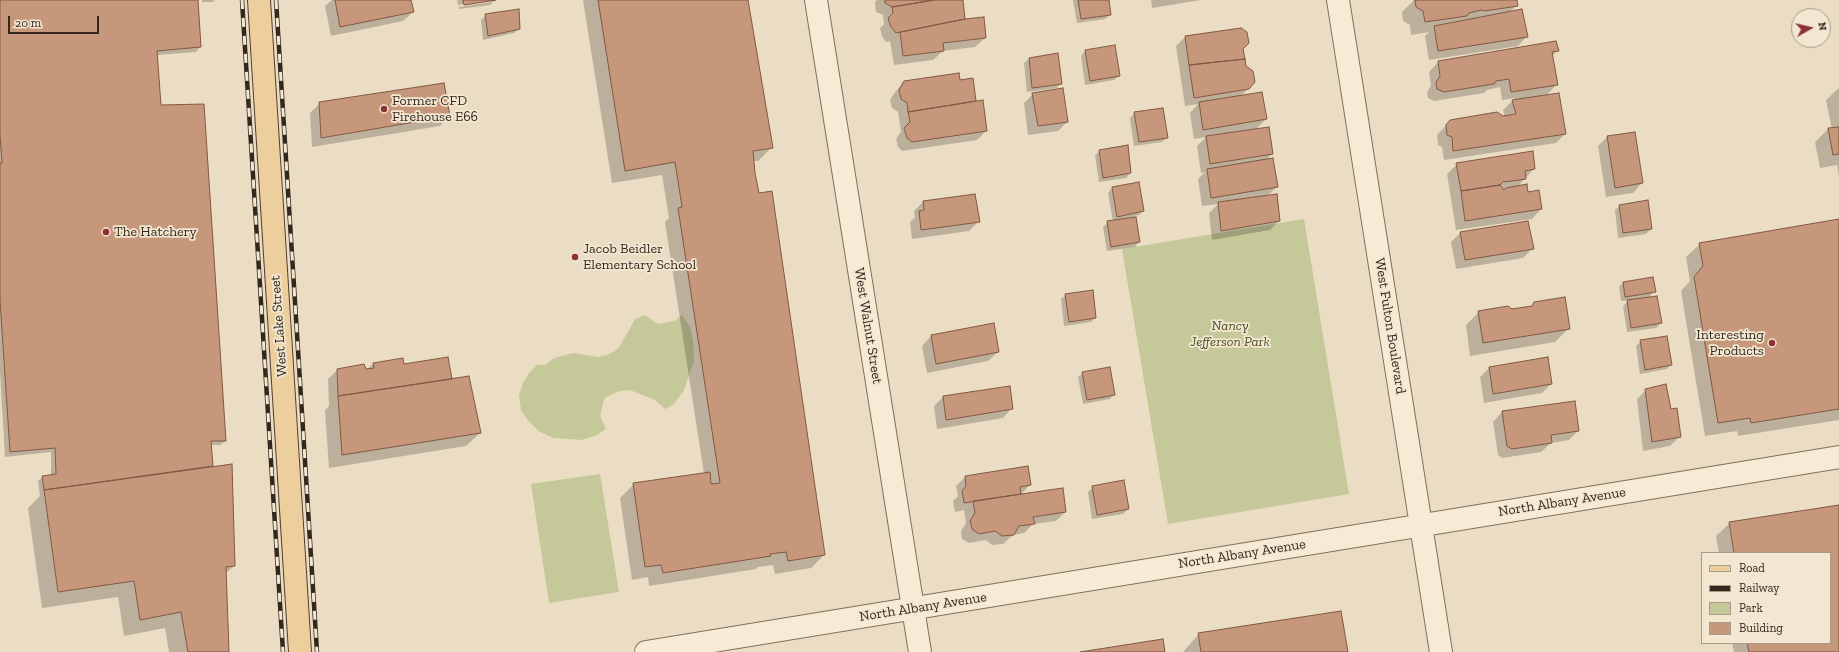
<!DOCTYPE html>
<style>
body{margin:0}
#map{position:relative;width:1839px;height:652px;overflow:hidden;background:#ebddc3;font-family:"Zilla Slab",serif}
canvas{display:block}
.legend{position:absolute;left:1701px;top:552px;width:130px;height:92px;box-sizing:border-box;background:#f3e7d2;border:1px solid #a79b8a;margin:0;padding:5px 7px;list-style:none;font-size:12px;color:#34281e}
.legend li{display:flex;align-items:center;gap:8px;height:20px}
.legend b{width:20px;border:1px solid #a79b8a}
.north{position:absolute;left:1791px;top:8px;width:40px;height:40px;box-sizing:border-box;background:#f3e7d2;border:1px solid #a79b8a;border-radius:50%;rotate:82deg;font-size:11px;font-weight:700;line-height:16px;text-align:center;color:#34281e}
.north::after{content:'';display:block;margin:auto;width:14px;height:18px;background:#8e2f35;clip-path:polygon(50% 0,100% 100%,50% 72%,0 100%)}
.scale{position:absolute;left:8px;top:16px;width:91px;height:18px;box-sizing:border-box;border:2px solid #34281e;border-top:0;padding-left:5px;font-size:12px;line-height:14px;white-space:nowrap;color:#34281e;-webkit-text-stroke:3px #f3e7d2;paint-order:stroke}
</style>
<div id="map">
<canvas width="1839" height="652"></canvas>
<ul class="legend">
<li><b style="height:5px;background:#eccf9d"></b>Road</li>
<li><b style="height:5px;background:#34281e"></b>Railway</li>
<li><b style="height:11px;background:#c5c898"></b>Park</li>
<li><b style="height:11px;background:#c6977b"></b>Building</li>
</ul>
<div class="north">N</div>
<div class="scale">20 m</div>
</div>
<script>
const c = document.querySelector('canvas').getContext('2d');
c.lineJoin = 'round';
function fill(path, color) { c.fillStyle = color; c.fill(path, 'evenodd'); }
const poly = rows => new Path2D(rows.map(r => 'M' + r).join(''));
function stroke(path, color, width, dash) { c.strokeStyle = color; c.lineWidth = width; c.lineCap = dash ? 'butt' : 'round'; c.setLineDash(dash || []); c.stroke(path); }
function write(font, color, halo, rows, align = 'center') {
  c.font = font + ' "Zilla Slab",serif'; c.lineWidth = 3.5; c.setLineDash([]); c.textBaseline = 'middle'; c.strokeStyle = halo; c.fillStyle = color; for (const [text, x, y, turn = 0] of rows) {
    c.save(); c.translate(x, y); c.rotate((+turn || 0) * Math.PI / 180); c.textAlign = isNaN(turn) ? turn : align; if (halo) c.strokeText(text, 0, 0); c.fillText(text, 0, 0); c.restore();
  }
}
const green = poly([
 [1304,219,1349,494,1168,524,1122,249],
 [645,315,658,324,675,321,682,315,690,327,693,340,694,361,684,390,674,404,665,409,655,400,630,390,620,391,612,394,604,399,600,416,606,429,597,435,582,440,553,438,539,431,529,422,521,410,519,396,523,383,529,373,537,365,545,365,554,358,574,353,598,357,607,355,615,351,620,346,635,319],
 [600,474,619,592,549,603,531,484]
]);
const shadow = poly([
 [0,0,197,0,200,47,196,52,157,55,161,106,225,441,220,445,210,445,212,466,209,468,234,566,225,574,228,652,169,652,165,628,124,636,118,597,42,608,28,508,40,496,38,481,43,477,51,475,51,452,5,457,0,372],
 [202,0,215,0,213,2,202,2],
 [332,0,410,0,413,12,403,21,331,36,325,6],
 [457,0,495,0,490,5,459,9],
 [491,0,491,2,459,7,458,5],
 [583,0,747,0,772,147,758,161,753,161,754,173,824,555,811,568,775,574,773,565,758,567,756,569,649,586,648,577,632,580,620,498,634,484,704,474,665,222,669,218,662,175,612,183],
 [877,0,962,0,964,20,985,38,975,47,943,51,933,60,894,65,890,41,886,42,882,36,880,28,884,24,883,15,876,12,875,2],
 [1073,0,1108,0,1110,15,1105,19,1077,23],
 [1151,0,1201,0,1152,8],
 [1414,0,1516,0,1517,5,1510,12,1527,36,1518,46,1429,60,1425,36,1429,32,1411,35,1410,25,1403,21,1402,12],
 [486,15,519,29,514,33,483,40,481,20],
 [1241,29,1248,89,1241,96,1266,119,1255,130,1272,154,1265,161,1277,187,1267,196,1279,221,1270,230,1212,240,1209,213,1218,204,1202,206,1198,179,1205,172,1201,173,1197,146,1206,137,1194,139,1190,113,1198,104,1185,106,1176,46,1185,37],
 [1085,51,1119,76,1114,80,1085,85,1081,56],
 [1557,51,1552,56,1557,84,1546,96,1565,134,1556,143,1444,160,1442,147,1438,145,1437,135,1450,121,1505,117,1503,110,1515,98,1502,100,1500,87,1487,90,1484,93,1434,101,1428,98,1427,92,1431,86,1429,72,1438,62],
 [1057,54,1061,83,1057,88,1027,92,1024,63,1029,59],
 [972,79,975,102,986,131,977,140,902,151,898,147,896,139,901,132,898,112,892,108,890,100,895,92,904,82],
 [1839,88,1839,176,1837,165,1820,168,1815,142,1828,129,1832,129,1826,100],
 [1033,94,1067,122,1058,131,1028,135,1024,103],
 [320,103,449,116,440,126,312,147,310,113],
 [1135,113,1167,137,1162,142,1134,146,1130,118],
 [1607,137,1642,183,1633,193,1606,197,1598,146],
 [1100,151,1130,173,1126,178,1099,182,1095,155],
 [1457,164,1534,169,1517,187,1527,193,1538,192,1541,209,1532,219,1456,230,1447,174],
 [1138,184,1143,211,1139,215,1135,216,1139,242,1135,247,1107,251,1103,227,1108,222,1113,222,1108,193,1112,188],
 [923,202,978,222,969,231,912,239,910,222,915,217,914,211],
 [1620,206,1651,229,1646,234,1618,238,1615,210],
 [1839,220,1839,420,1738,436,1737,431,1705,436,1681,291,1690,281,1686,257,1700,244],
 [1460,233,1533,248,1523,258,1456,269,1451,242],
 [1623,282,1655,291,1648,298,1661,323,1656,328,1627,332,1623,306,1629,300,1621,301,1619,287],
 [1066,295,1095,318,1091,322,1064,326,1061,299],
 [1535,303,1568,329,1555,342,1470,356,1466,325,1479,312,1530,307],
 [931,336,998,352,988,361,927,373,922,346],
 [1641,341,1671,364,1667,369,1640,374,1636,346],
 [402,359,403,365,451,380,480,433,466,446,329,468,325,410,329,406,328,379,338,369,366,370,373,364],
 [1489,368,1551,384,1542,393,1484,403,1480,377],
 [1083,373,1114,394,1110,399,1083,404,1078,377],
 [1009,387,1012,408,1003,418,937,429,934,406,943,397],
 [1646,390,1680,436,1670,446,1643,451,1637,399],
 [1502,412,1578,431,1569,440,1551,443,1541,452,1502,458,1498,455,1493,422],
 [965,477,1030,485,1020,495,1065,512,1056,521,1033,524,1024,533,1013,535,1003,544,992,545,986,540,969,543,962,539,961,531,966,523,964,510,955,512,953,501,958,496,956,486],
 [1093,487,1128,509,1123,514,1092,519,1088,492],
 [1839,506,1839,652,1734,652,1732,643,1830,643,1830,553,1719,553,1716,536,1730,523],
 [1199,634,1347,652,1183,652]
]);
const building = poly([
 [0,0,198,0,201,47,157,51,161,105,204,104,226,441,211,441,213,466,44,490,42,476,56,474,55,448,10,452,0,300,0,163,2,163,0,135,0,0],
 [335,0,411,0,414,12,340,27,335,0],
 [463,0,496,0,464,5,463,0],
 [598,0,748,0,773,148,753,151,755,173,759,193,772,191,825,555,788,561,786,552,770,554,771,556,663,573,661,565,645,567,633,483,710,472,711,484,720,483,678,208,682,207,675,162,625,171,598,0],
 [885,0,934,0,892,7,885,3,885,0],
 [934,0,963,0,965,19,896,33,891,27,888,18,893,13,892,7,934,0],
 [1078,0,1109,0,1111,15,1081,19,1078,0],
 [1415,0,1517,0,1518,6,1484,11,1482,10,1469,13,1467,16,1425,22,1423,11,1416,7,1415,0],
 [519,9,520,29,488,36,485,14,519,9],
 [1522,9,1528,37,1438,51,1434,26,1522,9],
 [984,17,986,38,943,43,944,51,903,56,900,32,965,19,984,17],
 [1241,28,1247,32,1249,43,1243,49,1245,59,1189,65,1185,36,1241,28],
 [1556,41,1559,51,1552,52,1558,85,1511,92,1509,79,1496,81,1494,84,1444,92,1437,89,1436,82,1440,76,1438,61,1556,41],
 [1115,45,1120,76,1090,81,1085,50,1115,45],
 [1058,53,1062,84,1032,88,1029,58,1058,53],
 [1245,59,1246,66,1253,71,1255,82,1249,89,1194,98,1189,65,1245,59],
 [959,73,960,80,973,78,976,101,908,112,907,103,901,99,899,90,904,81,959,73],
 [444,83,450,116,321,138,319,102,444,83],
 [1063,88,1068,122,1038,126,1032,93,1063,88],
 [1262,92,1267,119,1203,130,1199,102,1262,92],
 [1559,93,1566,134,1453,151,1452,137,1447,135,1446,125,1450,120,1497,112,1503,116,1516,114,1512,100,1559,93],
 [983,100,987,131,912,142,907,138,904,128,910,122,908,112,983,100],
 [1163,108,1168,138,1139,142,1134,112,1163,108],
 [1269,127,1273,154,1210,164,1206,136,1269,127],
 [1839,127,1839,154,1833,155,1828,128,1839,127],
 [1635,132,1643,183,1615,188,1607,136,1635,132],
 [1128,145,1131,173,1103,178,1099,150,1128,145],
 [1533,151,1535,169,1525,171,1526,179,1505,182,1504,181,1500,185,1461,191,1456,163,1533,151],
 [1273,158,1278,187,1211,198,1207,169,1273,158],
 [1139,182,1144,211,1117,217,1112,187,1139,182],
 [1527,184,1528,192,1539,190,1542,209,1465,221,1461,191,1500,185,1504,190,1506,188,1527,184],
 [975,194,980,222,921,230,919,211,924,210,923,201,975,194],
 [1277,194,1280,221,1221,231,1218,202,1277,194],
 [1648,200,1652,229,1623,233,1619,205,1648,200],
 [1136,217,1140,242,1111,247,1107,221,1136,217],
 [1839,219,1839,409,1751,423,1750,418,1718,423,1694,277,1703,266,1699,243,1839,219],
 [1528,221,1534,249,1465,260,1460,232,1528,221],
 [1653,277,1656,292,1625,297,1623,282,1653,277],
 [1093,290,1096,318,1069,322,1065,294,1093,290],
 [1657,296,1662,323,1631,328,1627,300,1657,296],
 [1565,297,1570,329,1483,343,1478,311,1508,306,1512,309,1532,306,1534,302,1565,297],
 [994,323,999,352,936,364,931,335,994,323],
 [1667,336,1672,365,1645,370,1640,340,1667,336],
 [448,357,452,379,338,396,337,369,364,364,366,369,374,368,373,363,403,358,404,364,448,357],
 [1548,357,1552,384,1493,394,1489,367,1548,357],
 [1110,367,1115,395,1087,400,1082,372,1110,367],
 [469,376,481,433,342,455,338,396,469,376],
 [1666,384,1671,409,1677,408,1681,437,1652,442,1645,389,1666,384],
 [1010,386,1013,409,946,420,943,396,1010,386],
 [1575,401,1579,431,1551,435,1552,443,1512,449,1507,446,1502,411,1575,401],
 [232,464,235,566,226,567,229,652,188,652,181,612,140,620,134,581,58,592,44,490,232,464],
 [1028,466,1031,485,1020,487,1021,494,964,503,962,491,966,486,965,476,1028,466],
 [1124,480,1129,509,1097,515,1092,486,1124,480],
 [1063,488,1066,512,1033,517,1035,524,1019,526,1014,535,1002,536,995,531,979,534,972,529,970,521,975,513,973,501,1063,488],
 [1839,505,1839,652,1749,652,1747,643,1830,643,1830,553,1734,553,1729,522,1839,505],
 [1341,611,1348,652,1201,652,1198,633,1341,611],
 [1163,639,1165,652,1080,652,1163,639]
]);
const minor = poly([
 [816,0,920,652],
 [1338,0,1441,652],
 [646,652,1839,457]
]);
const major = poly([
 [259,0,300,652]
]);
const rail = poly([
 [242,0,283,652],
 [276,0,317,652]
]);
const markers = [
 [384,109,4,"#8e2f35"],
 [106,232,4,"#8e2f35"],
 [575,257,4,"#8e2f35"],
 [1772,343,4,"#8e2f35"]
];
const poiNames = [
 ["Former CFD",392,101],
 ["Firehouse E66",392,117],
 ["The Hatchery",114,232],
 ["Jacob Beidler",583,249],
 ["Elementary School",583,265],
 ["Interesting",1764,335,"right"],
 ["Products",1764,351,"right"]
];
const streetNames = [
 ["West Lake Street",279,326,-94],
 ["West Walnut Street",868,326,81],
 ["West Fulton Boulevard",1390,326,81],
 ["North Albany Avenue",1562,502,-9],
 ["North Albany Avenue",1242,554,-9],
 ["North Albany Avenue",923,607,-9]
];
const parkNames = [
 ["Nancy",1230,326],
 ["Jefferson Park",1230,342]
];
fill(green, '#c5c898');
fill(shadow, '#0003');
fill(building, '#c6977b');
stroke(building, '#815843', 1);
stroke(minor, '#836e5b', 24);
stroke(major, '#513d2f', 24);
stroke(minor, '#f6ebd5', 22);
stroke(major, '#eccf9d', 22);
stroke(rail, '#34281e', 4.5);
stroke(rail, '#f3e7d2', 3, [9]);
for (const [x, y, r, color] of markers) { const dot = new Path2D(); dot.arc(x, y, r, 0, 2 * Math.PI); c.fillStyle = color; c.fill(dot); stroke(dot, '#f3e7d2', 1.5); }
write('14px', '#34281e', '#f3e7d2', poiNames, 'left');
write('14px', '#34281e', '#f3e7d2', streetNames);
write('italic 14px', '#474f26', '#f3e7d2', parkNames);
</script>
